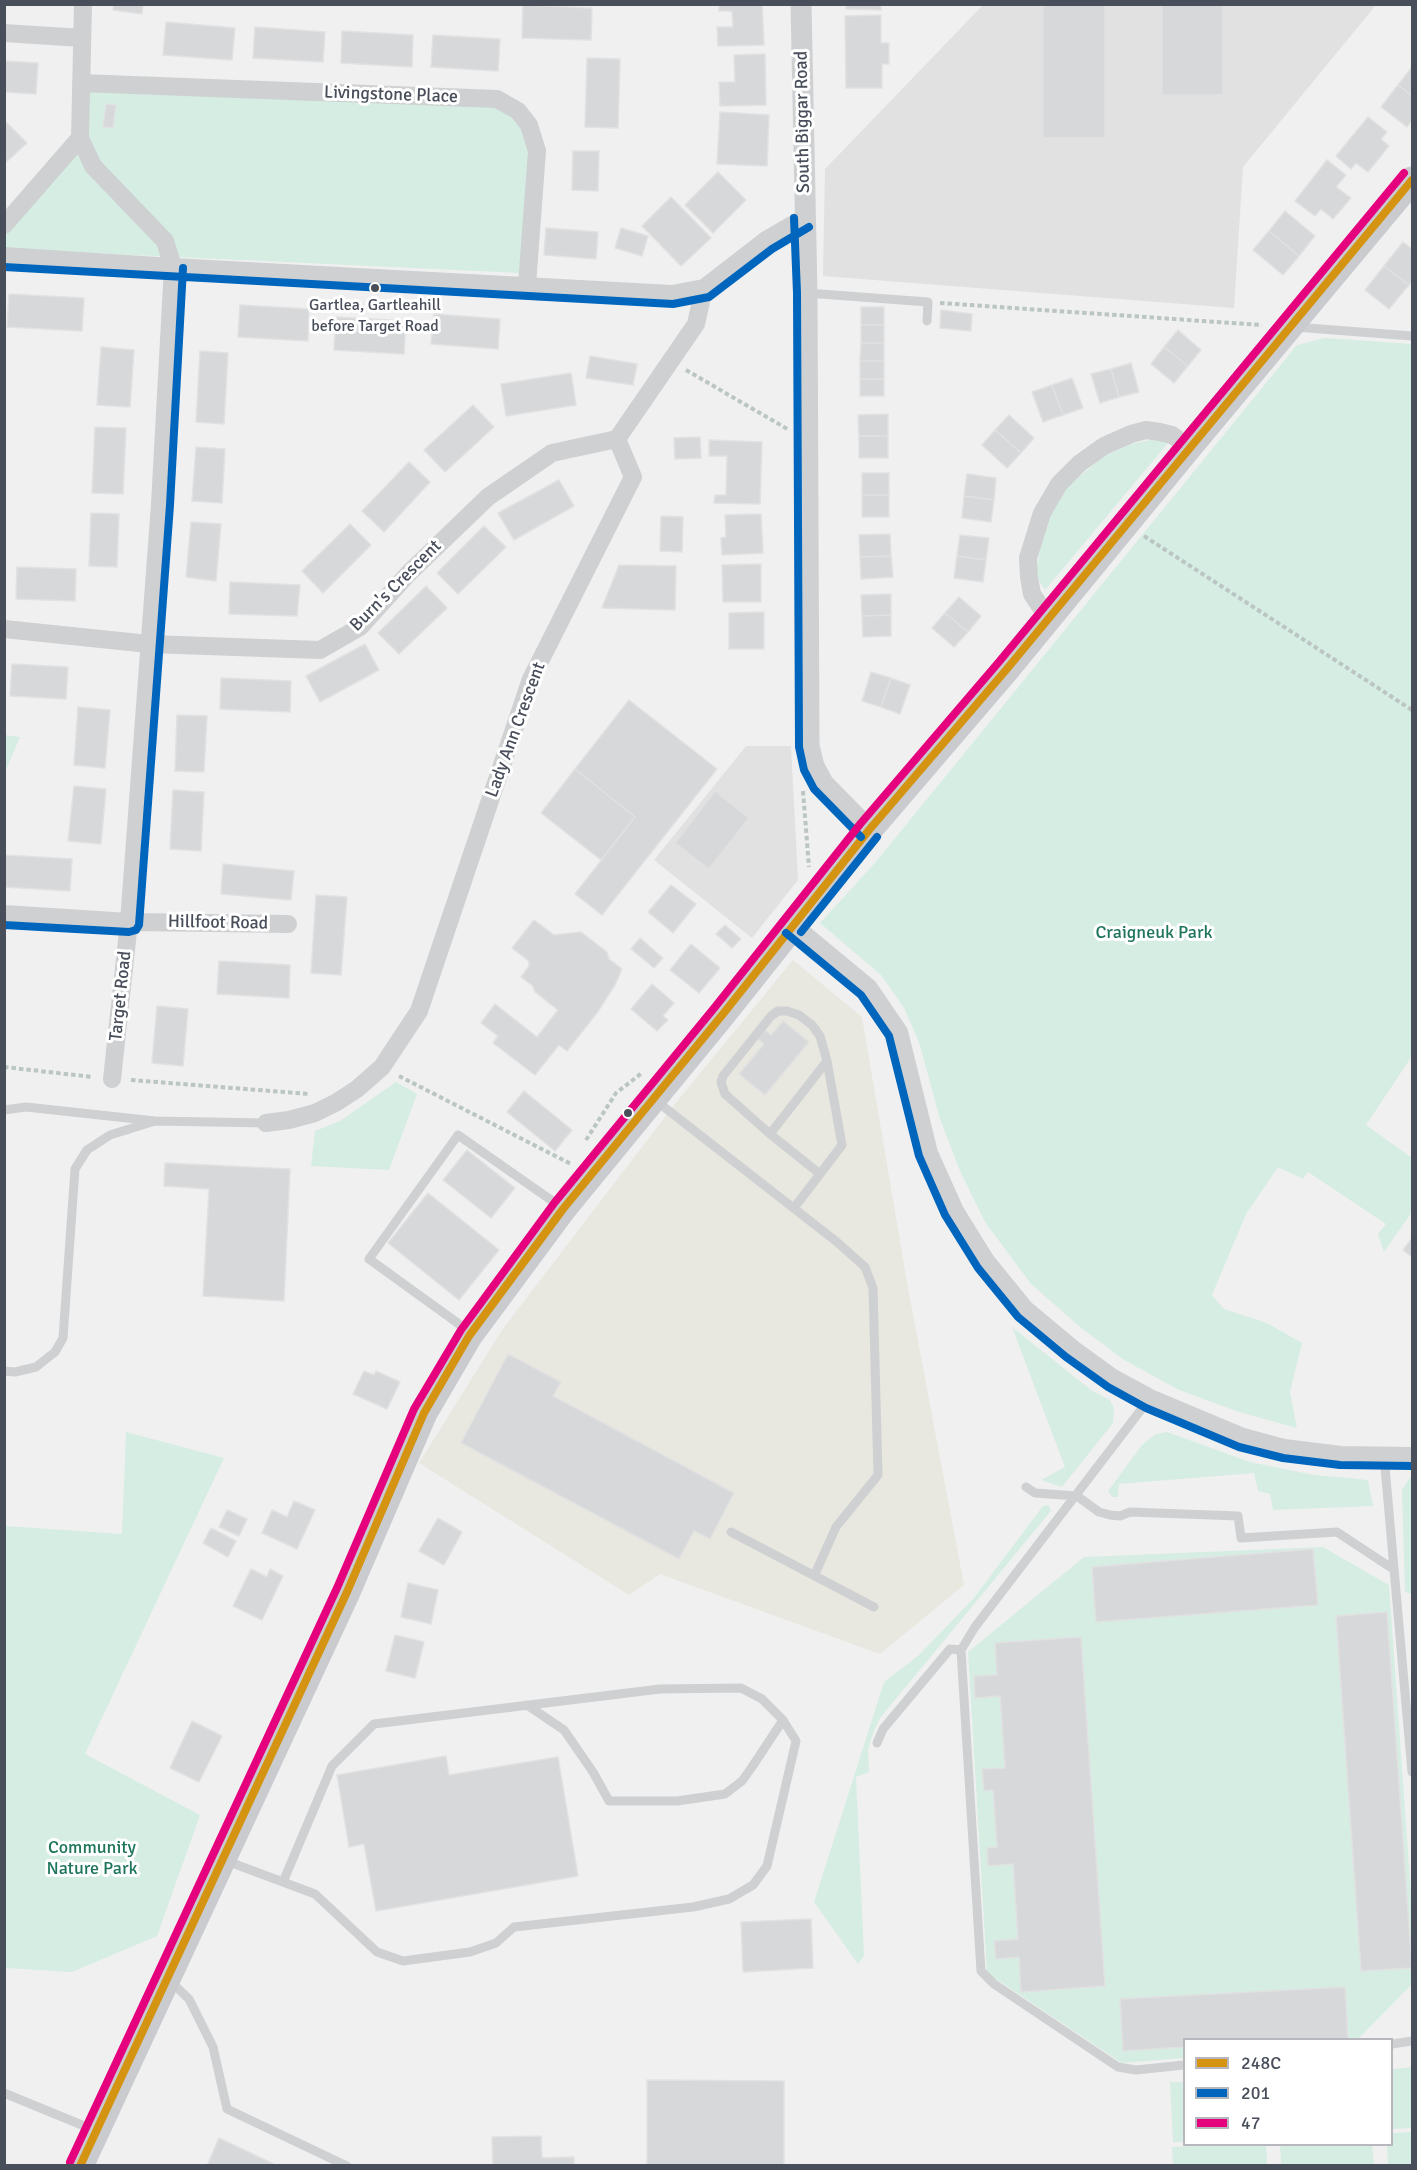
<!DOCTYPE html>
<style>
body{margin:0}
#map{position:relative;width:1417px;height:2170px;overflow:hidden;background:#f0f0f0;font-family:Signika,sans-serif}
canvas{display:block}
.frame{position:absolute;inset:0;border:6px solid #484e5a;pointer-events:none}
.legend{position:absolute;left:1183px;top:2038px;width:210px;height:108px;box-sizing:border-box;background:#fff;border:2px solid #b6b8bd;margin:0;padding:8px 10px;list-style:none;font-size:18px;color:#484e5a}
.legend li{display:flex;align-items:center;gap:12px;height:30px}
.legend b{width:30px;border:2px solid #b6b8bd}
</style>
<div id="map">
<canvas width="1417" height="2170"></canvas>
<div class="frame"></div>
<ul class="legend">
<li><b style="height:8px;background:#d49412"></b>248C</li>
<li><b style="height:8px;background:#0065bd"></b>201</li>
<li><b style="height:8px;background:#e5007d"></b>47</li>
</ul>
</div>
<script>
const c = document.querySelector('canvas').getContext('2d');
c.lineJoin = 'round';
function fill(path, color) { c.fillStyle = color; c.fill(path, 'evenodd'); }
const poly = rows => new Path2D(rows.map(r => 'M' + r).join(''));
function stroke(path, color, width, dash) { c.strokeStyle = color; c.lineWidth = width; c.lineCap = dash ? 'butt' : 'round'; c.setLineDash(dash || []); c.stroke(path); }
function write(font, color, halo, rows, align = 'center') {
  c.font = font + ' Signika,sans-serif'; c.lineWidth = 6; c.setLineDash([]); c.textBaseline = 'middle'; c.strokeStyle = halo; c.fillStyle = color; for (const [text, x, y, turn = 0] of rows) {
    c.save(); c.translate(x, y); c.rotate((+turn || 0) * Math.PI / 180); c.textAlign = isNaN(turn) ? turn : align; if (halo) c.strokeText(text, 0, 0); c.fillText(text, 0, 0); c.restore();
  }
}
const commercial = poly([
 [793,960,862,1017,908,1288,964,1585,880,1654,660,1574,629,1595,419,1463,502,1330,674,1105]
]);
const education = poly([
 [983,5,1376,5,1243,167,1234,308,823,276,825,169],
 [746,746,791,746,798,880,752,938,654,860]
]);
const green = poly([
 [86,86,494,103,515,116,532,153,520,273,5,249,5,235,86,138],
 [1325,338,1412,344,1412,1056,1366,1125,1412,1158,1412,1212,1384,1252,1378,1234,1386,1224,1308,1172,1303,1179,1278,1167,1246,1214,1212,1295,1224,1309,1267,1323,1302,1343,1290,1392,1297,1428,1239,1412,1179,1390,1124,1360,1080,1327,1031,1284,985,1222,960,1171,940,1119,919,1042,904,1008,881,975,820,923,874,864,1297,345],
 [1155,439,1168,443,1045,590,1039,581,1037,568,1042,536,1047,521,1068,486,1103,457,1131,444],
 [5,735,20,737,5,772,4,735],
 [396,1082,417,1094,389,1170,311,1166,315,1131,340,1121],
 [1012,1327,1091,1390,1110,1400,1114,1408,1113,1423,1062,1487,1041,1480,1065,1467],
 [126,1432,224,1458,85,1754,200,1815,157,1936,72,1972,5,1968,5,1526,122,1534],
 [1167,1432,1250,1462,1314,1475,1368,1480,1373,1506,1273,1510,1270,1494,1258,1491,1254,1473,1119,1484,1118,1497,1112,1497,1108,1491,1142,1445,1156,1434],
 [1412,1477,1412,1594,1405,1592,1402,1490,1409,1479],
 [1049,1505,1051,1511,880,1718,873,1733,868,1750,869,1772,856,1777,864,1956,858,1964,814,1902,884,1682,919,1655,973,1599,1043,1506],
 [1323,1547,1389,1585,1412,1908,1412,1984,1358,2039,1184,2040,1184,2058,1122,2063,987,1973,968,1652,1084,1557],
 [1412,2067,1412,2128,1392,2129,1392,2069],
 [1170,2082,1184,2082,1184,2142,1173,2142],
 [1412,2132,1412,2165,1388,2165,1387,2145,1392,2144,1392,2133],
 [1216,2145,1266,2145,1267,2165,1173,2165,1172,2147],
 [1280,2145,1372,2145,1374,2165,1281,2165]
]);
const building = poly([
 [114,4,143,4,142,14,113,10,114,4],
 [719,4,762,4,764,45,718,46,717,27,733,27,732,11,719,11,719,4],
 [846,4,881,4,881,10,846,9,846,4],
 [1043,4,1105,4,1105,138,1043,138,1043,4],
 [1162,4,1223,4,1223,95,1162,95,1162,4],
 [523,5,592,8,591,40,522,38,523,5],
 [881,15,881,43,889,43,889,64,882,64,882,88,846,88,845,16,881,15],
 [166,22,235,28,232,60,163,55,166,22],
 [255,27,325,32,323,62,253,58,255,27],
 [342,31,413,35,412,67,341,63,342,31],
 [433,35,500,39,498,71,431,67,433,35],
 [765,54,766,105,720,106,719,82,735,82,734,55,765,54],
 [587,58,620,59,618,128,585,127,587,58],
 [4,61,38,63,36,94,4,92,4,61],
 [1412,67,1412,96,1398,85,1412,67],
 [1398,85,1412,96,1412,120,1407,127,1381,107,1398,85],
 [106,104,116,105,113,128,103,127,106,104],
 [720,112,769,115,767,166,717,164,720,112],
 [1368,117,1387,132,1381,139,1389,146,1368,172,1356,163,1351,169,1336,156,1368,117],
 [4,120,27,143,4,164,4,120],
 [573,151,599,151,598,191,572,190,573,151],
 [1327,160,1346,175,1336,187,1351,198,1333,219,1321,209,1315,216,1295,201,1327,160],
 [718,172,746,200,713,233,685,205,718,172],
 [671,197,711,238,681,266,642,226,671,197],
 [1285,211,1315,236,1299,256,1269,231,1285,211],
 [546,228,598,232,596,259,544,255,546,228],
 [621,228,648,236,642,256,615,248,621,228],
 [1269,231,1299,256,1283,275,1253,250,1269,231],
 [1403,242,1412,249,1412,280,1409,285,1384,266,1403,242],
 [1384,266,1409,285,1389,309,1365,290,1384,266],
 [9,294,84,298,82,331,7,327,9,294],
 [240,305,309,309,308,341,238,337,240,305],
 [861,307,884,307,884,325,861,325,861,307],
 [941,310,972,314,971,331,940,328,941,310],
 [434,314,500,319,498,349,431,344,434,314],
 [336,317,406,321,404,354,334,350,336,317],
 [861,325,884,325,884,343,861,343,861,325],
 [1178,330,1201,350,1188,366,1164,347,1178,330],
 [861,343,884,343,884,361,860,361,861,343],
 [101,347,134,350,130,407,97,405,101,347],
 [1164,347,1188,366,1174,383,1151,364,1164,347],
 [200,351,228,353,224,424,196,422,200,351],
 [590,356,637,364,633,385,586,378,590,356],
 [860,361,884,361,884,379,860,379,860,361],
 [1131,363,1139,392,1119,397,1111,369,1131,363],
 [1111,369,1119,397,1100,403,1091,374,1111,369],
 [571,373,576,405,506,416,501,384,571,373],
 [1072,378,1083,408,1063,415,1052,385,1072,378],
 [860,379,884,379,884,396,860,396,860,379],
 [1052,385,1063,415,1043,422,1032,392,1052,385],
 [473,405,494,427,445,472,424,450,473,405],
 [888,414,888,436,859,436,858,415,888,414],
 [1009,415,1034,438,1021,453,995,430,1009,415],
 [95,427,126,428,123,494,92,493,95,427],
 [995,430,1021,453,1007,468,982,445,995,430],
 [859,436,888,436,888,458,859,458,859,436],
 [700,437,701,458,675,459,674,438,700,437],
 [709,440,762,442,760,504,714,503,715,495,726,495,727,456,709,456,709,440],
 [196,447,225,449,222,503,192,501,196,447],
 [409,462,430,482,384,532,362,511,409,462],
 [862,473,889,473,889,495,862,495,862,473],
 [967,474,996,478,994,500,964,496,967,474],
 [559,480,574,506,514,540,498,513,559,480],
 [862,495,889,495,889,517,862,517,862,495],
 [964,496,994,500,991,522,962,518,964,496],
 [91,513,119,514,117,567,89,566,91,513],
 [761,514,763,553,722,555,721,538,726,537,725,515,761,514],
 [661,516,683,517,682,552,660,551,661,516],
 [191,522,221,524,216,581,186,577,191,522],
 [350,524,371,545,323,593,302,571,350,524],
 [484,526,506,547,458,594,437,573,484,526],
 [890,534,891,556,860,557,859,535,890,534],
 [960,535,989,538,986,560,957,556,960,535],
 [891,556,893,577,861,579,860,557,891,556],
 [957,556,986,560,983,582,954,578,957,556],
 [761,564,761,602,723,602,722,565,761,564],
 [619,565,676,566,675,610,602,608,619,565],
 [17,567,76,569,75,601,16,599,17,567],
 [230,582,300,585,297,616,229,614,230,582],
 [426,586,447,608,399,654,378,633,426,586],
 [891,594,891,615,862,616,861,595,891,594],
 [959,597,981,616,968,632,945,613,959,597],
 [764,612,764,649,729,649,729,613,764,612],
 [945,613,968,632,954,647,932,628,945,613],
 [891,615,891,636,863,637,862,616,891,615],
 [365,644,379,670,320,702,306,676,365,644],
 [12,664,68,667,66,699,10,696,12,664],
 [871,672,891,678,881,707,862,701,871,672],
 [221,678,291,681,290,712,220,709,221,678],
 [891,678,910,685,900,714,881,707,891,678],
 [629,700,717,769,602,915,575,894,635,817,575,769,629,700],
 [78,707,110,710,105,768,74,765,78,707],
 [177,715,207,716,204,772,175,771,177,715],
 [575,769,635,817,601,860,541,813,575,769],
 [74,786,106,789,101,844,68,841,74,786],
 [173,790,204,792,201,851,170,849,173,790],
 [715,791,749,818,709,869,675,843,715,791],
 [4,855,72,859,70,891,4,887,4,855],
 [223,864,294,871,291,900,221,894,223,864],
 [671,885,696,904,673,933,648,912,671,885],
 [316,895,347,897,341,975,311,973,316,895],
 [534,920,554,935,581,932,607,952,609,959,622,969,615,985,597,1013,567,1051,559,1045,535,1075,493,1043,498,1036,481,1023,495,1004,537,1037,558,1010,535,992,533,986,521,977,529,966,529,961,512,948,534,920],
 [725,925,741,939,732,948,716,934,725,925],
 [640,938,663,958,654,968,631,949,640,938],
 [691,944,720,968,699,993,670,970,691,944],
 [219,961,290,965,289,998,217,994,219,961],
 [652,984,674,1003,663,1016,668,1020,657,1031,631,1009,652,984],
 [157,1006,188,1009,183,1066,152,1063,157,1006],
 [783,1021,809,1042,765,1095,739,1074,764,1044,758,1039,765,1030,771,1035,783,1021],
 [524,1091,572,1130,555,1151,507,1112,524,1091],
 [467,1150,515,1188,491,1218,443,1180,467,1150],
 [165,1163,290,1169,284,1301,203,1296,209,1189,164,1186,165,1163],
 [428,1193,499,1250,459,1300,388,1243,428,1193],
 [1412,1238,1412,1257,1403,1250,1412,1238],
 [508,1354,561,1382,553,1396,734,1493,710,1539,694,1531,679,1559,461,1443,508,1354],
 [364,1371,374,1375,376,1371,400,1382,387,1409,353,1394,364,1371],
 [294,1501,315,1510,297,1549,262,1533,272,1510,287,1517,294,1501],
 [227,1510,247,1519,239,1536,219,1527,227,1510],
 [438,1518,462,1532,444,1565,419,1551,438,1518],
 [211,1528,236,1541,228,1557,203,1543,211,1528],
 [1313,1549,1318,1605,1096,1622,1092,1567,1313,1549],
 [251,1569,267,1577,270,1569,283,1576,262,1620,233,1606,251,1569],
 [408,1583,438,1590,431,1624,401,1617,408,1583],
 [1387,1612,1412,1968,1361,1971,1336,1616,1387,1612],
 [395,1635,424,1642,415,1678,386,1671,395,1635],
 [1081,1637,1105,1986,1021,1992,1019,1957,996,1959,994,1941,1018,1939,1013,1864,988,1866,987,1848,997,1847,993,1790,984,1791,982,1769,1005,1768,1000,1696,975,1698,974,1676,997,1675,995,1643,1081,1637],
 [192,1721,222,1736,199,1782,170,1768,192,1721],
 [446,1756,449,1775,558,1757,578,1876,376,1911,364,1844,349,1847,337,1775,446,1756],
 [811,1919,813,1968,743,1972,741,1922,811,1919],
 [1345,1987,1348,2039,1184,2040,1184,2047,1123,2051,1120,1999,1345,1987],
 [647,2080,784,2081,784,2166,647,2166,647,2080],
 [541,2136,542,2158,574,2157,574,2166,493,2166,492,2137,541,2136],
 [219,2138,278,2166,207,2166,219,2138]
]);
const path = poly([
 [940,303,1262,325],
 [686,370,789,430],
 [1144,536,1412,710],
 [803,791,809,867],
 [4,1067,93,1077],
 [399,1076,571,1164],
 [131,1080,309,1094],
 [586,1140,616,1093,642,1073]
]);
const service = poly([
 [807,293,928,302,927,321],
 [1295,327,1412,336],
 [655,1100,837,1242,865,1267,873,1288,878,1475,836,1527,815,1574],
 [4,1110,26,1107,155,1121,266,1123],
 [770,1134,725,1094,721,1082,723,1076,771,1016,778,1011,787,1011,799,1015,812,1025,820,1036,827,1061],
 [794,1208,820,1174,842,1145,827,1061,770,1134,820,1174],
 [470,1332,369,1259,458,1135,561,1207],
 [4,1371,15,1372,36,1367,55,1352,63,1338,75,1169,87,1150,110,1135,155,1121],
 [1150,1398,975,1627,961,1650,981,1971,994,1984,1118,2067,1136,2070,1184,2065],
 [1384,1456,1412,1772],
 [1026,1487,1035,1493,1077,1496,1099,1512,1110,1515,1120,1516,1130,1512,1238,1516,1241,1538,1337,1532,1393,1569],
 [731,1532,874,1607],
 [877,1743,883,1729,950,1649,961,1650],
 [224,1860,315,1894,377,1952,403,1961,470,1952,496,1943,514,1927,693,1907,729,1899,753,1885,767,1866,796,1741,783,1720,752,1767,742,1781,725,1794,677,1801,609,1801,593,1772,564,1730,527,1705],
 [283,1882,332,1766,374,1724,660,1689,741,1688,762,1699,783,1720],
 [169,1980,189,1999,213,2047,227,2109,347,2166],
 [1392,2044,1412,2041],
 [4,2093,94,2130]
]);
const minor = poly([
 [83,4,80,138,93,166,165,241,173,267,160,504,129,922,112,1079],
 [4,33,82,38],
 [81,83,497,99,518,111,529,125,537,151,527,285],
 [4,225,80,138],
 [4,256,173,267,672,294,704,288,766,240,804,218],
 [1051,615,1040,606,1032,594,1029,577,1028,558,1042,513,1059,484,1080,463,1104,446,1131,434,1146,430,1160,432,1172,435,1189,447],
 [4,629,149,644,320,650,360,627,408,574,488,497,552,453,617,439],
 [4,914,129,922,288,924],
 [793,925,869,988,899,1032,929,1153,955,1211,986,1261,1025,1309,1073,1349,1113,1378,1150,1398,1243,1437,1284,1448,1341,1455,1412,1456],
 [266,1123,289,1120,315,1113,337,1102,357,1089,382,1067,419,1011,531,679,633,477,617,439,696,324,704,288]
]);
const tertiary = poly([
 [801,4,807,293,809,746,814,766,823,783,869,830]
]);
const primary = poly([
 [80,2166,347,1592,424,1413,469,1336,563,1209,723,1014,869,830,1006,670,1189,447,1412,180]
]);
const bus1 = poly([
 [80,2166,347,1592,424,1413,469,1336,563,1209,723,1014,869,830,1006,670,1412,180]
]);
const bus2 = poly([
 [794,218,797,293,799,747,804,770,814,789,861,837],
 [4,267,673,304,709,297,772,249,809,227],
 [4,925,129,932,136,930,139,925,170,505,183,268],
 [801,932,877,837],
 [786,933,861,995,889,1036,919,1156,945,1215,978,1268,1018,1317,1066,1357,1108,1387,1146,1408,1239,1447,1283,1458,1340,1465,1412,1466]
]);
const bus3 = poly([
 [70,2162,337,1588,414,1409,461,1330,555,1202,715,1007,861,823,998,663,1404,173]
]);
const markers = [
 [375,288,5,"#484e5a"],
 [628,1113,5,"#484e5a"]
];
const busNames = [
 ["Gartlea, Gartleahill",375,306],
 ["before Target Road",375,327]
];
const streetNames = [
 ["Livingstone Place",391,95,2],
 ["South Biggar Road",803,122,-91],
 ["Burn's Crescent",396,586,-45],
 ["Lady Ann Crescent",516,730,-70],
 ["Hillfoot Road",218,923,1],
 ["Target Road",121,996,-84]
];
const parkNames = [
 ["Craigneuk Park",1154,933],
 ["Community",92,1848],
 ["Nature Park",92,1869]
];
fill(commercial, '#e8e8e0');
fill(education, '#e2e1e1');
fill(green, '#d6ede3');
fill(building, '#d7d8da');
stroke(building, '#e1e1e2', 1.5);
stroke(path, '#bac5c4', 4, [4.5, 3]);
stroke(service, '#ced0d2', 9);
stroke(minor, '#ced0d2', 18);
stroke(tertiary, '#ced0d2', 21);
stroke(primary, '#c9cbcf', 27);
stroke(bus1, '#d49412', 8);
stroke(bus2, '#0065bd', 8);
stroke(bus3, '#e5007d', 8);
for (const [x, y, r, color] of markers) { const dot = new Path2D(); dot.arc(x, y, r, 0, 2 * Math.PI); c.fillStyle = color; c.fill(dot); stroke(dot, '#fff', 2); }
write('16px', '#484e5a', '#fff', busNames);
write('18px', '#484e5a', '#fff', streetNames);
write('18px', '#1f755b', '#fff', parkNames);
</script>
